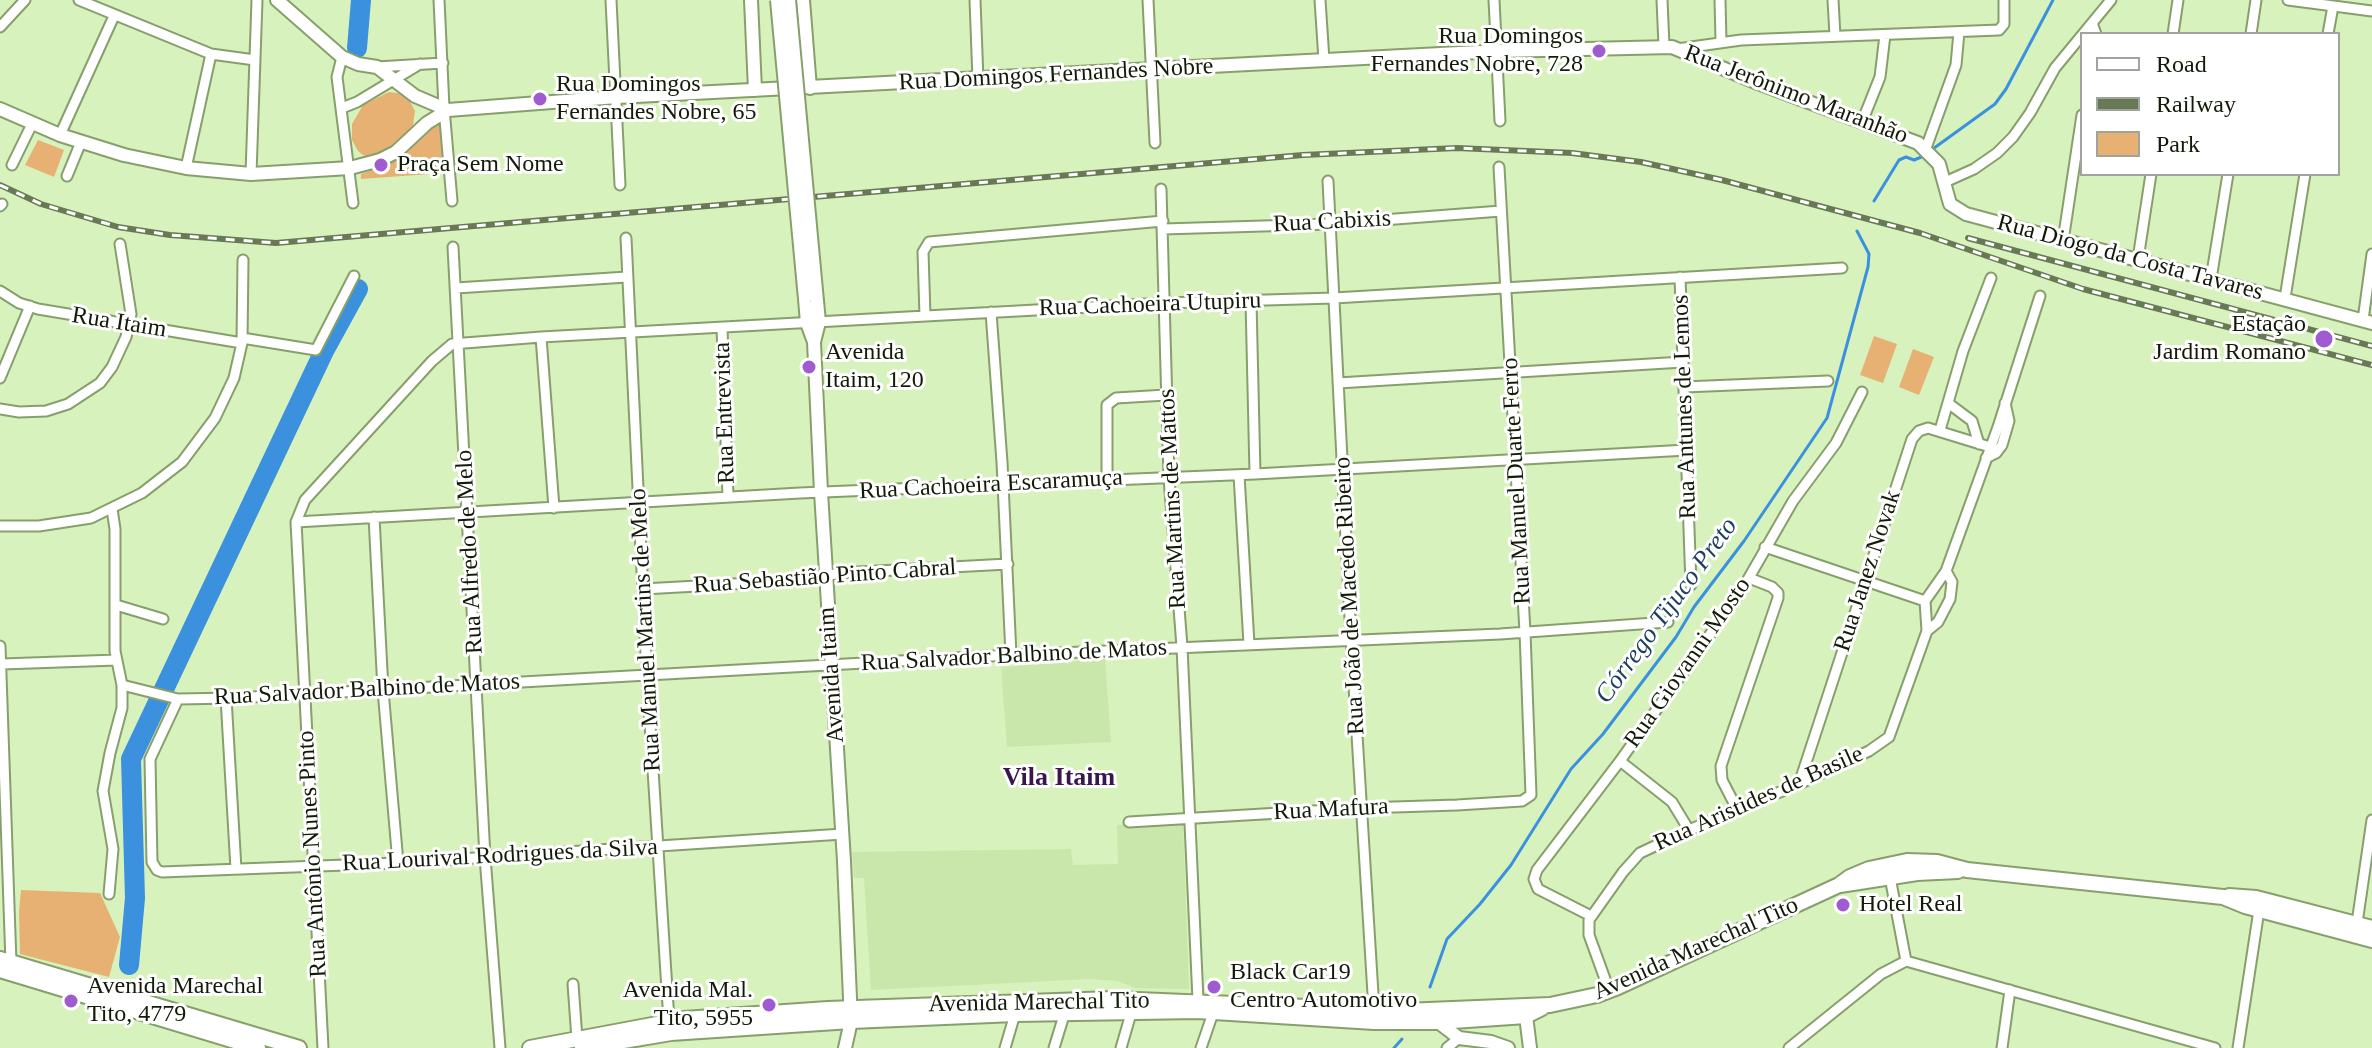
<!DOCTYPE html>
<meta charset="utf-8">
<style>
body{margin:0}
#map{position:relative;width:2372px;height:1048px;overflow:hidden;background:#d7f2bc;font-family:"Times New Roman",serif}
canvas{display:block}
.legend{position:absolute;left:2080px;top:32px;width:260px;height:144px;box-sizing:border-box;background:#fff;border:2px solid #a0a49c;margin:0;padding:10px 14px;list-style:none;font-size:24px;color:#121b07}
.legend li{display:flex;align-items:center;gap:16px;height:40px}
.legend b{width:40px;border:2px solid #a0a49c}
</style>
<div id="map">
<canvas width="2372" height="1048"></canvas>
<ul class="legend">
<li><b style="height:10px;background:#fff"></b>Road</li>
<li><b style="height:10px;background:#687956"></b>Railway</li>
<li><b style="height:22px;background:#e7b173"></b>Park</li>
</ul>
</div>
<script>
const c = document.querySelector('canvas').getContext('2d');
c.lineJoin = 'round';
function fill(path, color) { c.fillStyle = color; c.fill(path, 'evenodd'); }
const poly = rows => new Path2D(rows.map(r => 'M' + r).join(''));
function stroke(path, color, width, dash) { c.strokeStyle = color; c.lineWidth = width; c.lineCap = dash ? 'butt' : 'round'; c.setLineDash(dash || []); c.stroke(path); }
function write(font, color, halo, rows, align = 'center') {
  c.font = font + ' "Times New Roman",serif'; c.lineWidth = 6; c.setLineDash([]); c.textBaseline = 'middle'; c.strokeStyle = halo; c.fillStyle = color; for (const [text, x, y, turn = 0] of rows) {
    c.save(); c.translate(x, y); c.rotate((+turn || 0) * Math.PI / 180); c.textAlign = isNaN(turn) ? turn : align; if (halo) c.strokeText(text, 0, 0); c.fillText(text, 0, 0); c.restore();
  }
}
const built = poly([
 [1105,659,1111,742,1007,747,1001,667],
 [1183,821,1189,989,1135,988,1118,981,1091,979,871,990,864,878,854,878,852,852,1071,849,1073,865,1118,864,1117,825]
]);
const green = poly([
 [389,92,403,94,408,98,415,111,413,125,399,141,383,152,370,157,363,155,358,151,352,140,352,124,363,105],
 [436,125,440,125,444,173,361,179,361,174,379,168,399,156],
 [38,140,64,150,54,177,25,165],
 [1874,336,1897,344,1883,383,1860,375],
 [1913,349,1934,357,1919,395,1899,387],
 [21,890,100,893,120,937,109,977,20,954,19,912]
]);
const stream = poly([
 [1930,151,1995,104,2006,89,2053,0],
 [1874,201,1899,160,1906,157,1914,160,1924,156],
 [1430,987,1447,939,1480,904,1511,865,1571,769,1603,734,1676,637,1694,607,1744,541,1827,418,1868,267,1869,254,1857,231],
 [1394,1048,1402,1039]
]);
const river = poly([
 [357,48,361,0],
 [129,965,135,898,131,759,324,351,358,289]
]);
const street = poly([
 [79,0,211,54,255,60],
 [439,0,444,108,452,201],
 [611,0,620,185],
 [975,0,978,80],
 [1148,0,1155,143],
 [1320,0,1324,60],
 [1494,0,1500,121],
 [1662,0,1664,46],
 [1720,0,1721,42],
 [1833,0,1835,36],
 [2288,0,2372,11],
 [2092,23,2096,34],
 [0,27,25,0],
 [2173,34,2178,0],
 [2251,34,2256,0],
 [2328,34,2333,6],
 [1677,49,1741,40,1999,30,2004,24,2004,0],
 [342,57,337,77,353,203],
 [377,67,443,63],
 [342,108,357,102,420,64],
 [1862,122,1880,77,1885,35],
 [60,135,114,16],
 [1926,148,1956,65,1959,32],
 [12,165,32,124],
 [186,168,211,54],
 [251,174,257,0],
 [67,176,81,142],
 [1328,181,1351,638,1374,1010],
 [1945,182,1974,169,1997,153,2013,137,2030,113,2055,68,2111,0],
 [1161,189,1169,478,1182,647,1198,1000],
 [0,206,2,204],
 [1163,229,1330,224,1501,211],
 [626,238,647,676,669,1021],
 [2063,241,2082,115],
 [453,247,485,857,500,1048],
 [2138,259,2151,174],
 [1680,277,1691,585],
 [2211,279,2228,174],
 [456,288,627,277],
 [0,291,19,303,38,309,242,343],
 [2285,298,2305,174],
 [1251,301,1255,474],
 [991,312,1002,462,1011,655],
 [925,316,923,252,929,242,1163,221],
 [2363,320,2372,254],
 [722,328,728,497],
 [541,337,554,508],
 [242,338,316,350,354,276],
 [0,378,30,306],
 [1338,383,1683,362],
 [1684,387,1828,381],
 [1948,403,1972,421,1979,444],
 [0,409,19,412,46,411,68,404,100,383,112,367,126,337,131,314,120,244],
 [1940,430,1963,351,1991,278],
 [1986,458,1996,453,2002,445,2009,421,2005,403],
 [1239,475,1249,644],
 [1107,479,1107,405,1116,398,1166,395],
 [374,517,383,690,398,863],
 [296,522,800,493,1255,474,1687,450],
 [0,526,39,526,91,518,142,493,182,462,215,418,234,378,242,343,243,260],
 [1765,547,1925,601],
 [643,589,806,580,840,573,1008,564],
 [116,605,163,619],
 [1927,631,1938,622,1950,599,1952,582,1946,571],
 [0,646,11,963],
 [2,664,117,660],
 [122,685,178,699,234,698,990,656,1500,634,1668,622],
 [226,698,236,869],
 [178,699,150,759,152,862,157,870,162,872,398,863,843,834],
 [1620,761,1672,802,1689,830],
 [1799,784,1912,439,1919,431,1928,428,1990,447],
 [1737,809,1722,780,1721,766,1778,598,1778,593,1772,587,1749,578],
 [1129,822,1363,808,1457,805,1522,801,1531,795,1525,632,1499,167],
 [1889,872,1906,961],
 [109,894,113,849,103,791,110,753,122,708,122,685,115,651,115,529,112,509],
 [1591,916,1538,889,1534,879,1537,870,1620,761,1743,588,1793,501,1836,443,1862,392],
 [2357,923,2372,820],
 [573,984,577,1039],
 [1609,990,1589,935,1589,920,1623,872,1640,853,1689,830,1799,784,1869,751,1889,737,1927,631,1925,601,1946,571,1998,427,2040,296],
 [323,1048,296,522,305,500,432,361,452,344,541,337,1164,303,1334,298,1842,268],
 [1005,1048,1015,1014],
 [1054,1048,1065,1012],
 [1121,1048,1132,1010],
 [1201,1048,1213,1013],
 [1447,1048,1459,1038],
 [1789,1048,1881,974,1906,961,2215,1048],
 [2002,1048,2010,990],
 [2238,1048,2259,910]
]);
const secondary = poly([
 [277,0,342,57,358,64,377,67,415,96,448,110,617,97,1498,51,1672,47,1758,83,1918,143,1939,164,1950,204,1966,214,2372,323],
 [751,0,755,90],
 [803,0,810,88],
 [0,109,60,135,124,155,186,168,251,174,350,168,380,160,396,152,427,123,448,110],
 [805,299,807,323,814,342],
 [817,301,819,322,814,342,821,492,844,861,851,1021,845,1048],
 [1525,1008,1530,1048],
 [1438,1022,1459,1038,1491,1042,1508,1048]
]);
const primary = poly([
 [1840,885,1917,873,1958,871],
 [2229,896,2256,898,2372,928],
 [0,959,299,1048],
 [0,970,258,1048],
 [530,1048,684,1019,828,1009,1113,999,1404,1011,1550,1005,1597,995,1618,987,1839,885,1850,877,1869,869,1907,861,1937,862,1967,870,2223,897,2245,906,2372,940],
 [582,1048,671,1033,851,1021,1015,1014,1198,1011,1374,1022,1438,1022,1526,1016,1542,1008]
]);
const rail = poly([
 [0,185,41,204,118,227,170,235,276,243,1303,155,1457,148,1572,153,1641,162,1722,180,1920,233,2083,289,2372,365],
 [1968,238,2372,346]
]);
const secondaryBridge = poly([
 [777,0,805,299],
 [789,0,817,301]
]);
const markers = [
 [1599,51,8,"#a05bd0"],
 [540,99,8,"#a05bd0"],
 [381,165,8,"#a05bd0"],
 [2324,339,10,"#a05bd0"],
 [809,367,8,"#a05bd0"],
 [1843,905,8,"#a05bd0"],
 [1214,987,8,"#a05bd0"],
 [71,1001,8,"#a05bd0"],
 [769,1005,8,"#a05bd0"]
];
const poiNames = [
 ["Rua Domingos",1583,37,"right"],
 ["Fernandes Nobre, 728",1583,65,"right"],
 ["Rua Domingos",556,85],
 ["Fernandes Nobre, 65",556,113],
 ["Praça Sem Nome",397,165],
 ["Estação",2306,325,"right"],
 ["Jardim Romano",2306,353,"right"],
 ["Avenida",825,353],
 ["Itaim, 120",825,381],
 ["Hotel Real",1859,905],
 ["Black Car19",1230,973],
 ["Centro Automotivo",1230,1001],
 ["Avenida Marechal",87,987],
 ["Tito, 4779",87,1015],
 ["Avenida Mal.",753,991,"right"],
 ["Tito, 5955",753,1019,"right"]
];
const streetNames = [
 ["Rua Domingos Fernandes Nobre",1056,75,-3],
 ["Rua Jerônimo Maranhão",1796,95,21],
 ["Rua Cabixis",1332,222,-3],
 ["Rua Diogo da Costa Tavares",2130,258,15],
 ["Rua Cachoeira Utupiru",1150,305,-2],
 ["Rua Itaim",119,323,9],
 ["Rua Antunes de Lemos",1685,407,-92],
 ["Rua Entrevista",725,413,-92],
 ["Rua Manuel Duarte Ferro",1517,481,-93],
 ["Rua Cachoeira Escaramuça",991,485,-3],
 ["Rua Martins de Mattos",1173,499,-93],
 ["Rua Alfredo de Melo",470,552,-93],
 ["Rua Janez Novak",1868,571,-72],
 ["Rua Sebastião Pinto Cabral",825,577,-4],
 ["Rua João de Macedo Ribeiro",1350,596,-93],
 ["Rua Manuel Martins de Melo",646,630,-93],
 ["Rua Salvador Balbino de Matos",1014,656,-3],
 ["Rua Giovanni Mosto",1688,663,-55],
 ["Avenida Itaim",832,675,-94],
 ["Rua Salvador Balbino de Matos",367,690,-3],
 ["Rua Aristides de Basile",1759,799,-24],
 ["Rua Mafura",1331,810,-3],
 ["Rua Antônio Nunes Pinto",313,854,-93],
 ["Rua Lourival Rodrigues da Silva",500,856,-3],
 ["Avenida Marechal Tito",1696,949,-24],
 ["Avenida Marechal Tito",1039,1003,-1]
];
const waterNames = [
 ["Córrego Tijuco Preto",1667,611,-54]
];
const neighbourhoodNames = [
 ["Vila Itaim",1059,778]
];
fill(built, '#c9e7ab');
fill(green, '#e7b173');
stroke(stream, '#3c91de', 3);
stroke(river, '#3c91de', 20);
stroke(street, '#879f6d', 13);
stroke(secondary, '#879f6d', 16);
stroke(primary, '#879f6d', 18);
stroke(street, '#fff', 9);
stroke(secondary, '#fff', 12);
stroke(primary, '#fff', 14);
stroke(rail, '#687956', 6);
stroke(rail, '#fff', 3, [9]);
stroke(secondaryBridge, '#879f6d', 16, []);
stroke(secondaryBridge, '#fff', 12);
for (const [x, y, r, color] of markers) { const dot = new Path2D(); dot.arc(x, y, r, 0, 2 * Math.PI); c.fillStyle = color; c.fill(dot); stroke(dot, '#fff', 3); }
write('24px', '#121b07', '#fff', poiNames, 'left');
write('24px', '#121b07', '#fff', streetNames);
write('italic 26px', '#1d3f5f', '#fff', waterNames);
write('bold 26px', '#38174e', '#fff', neighbourhoodNames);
</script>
